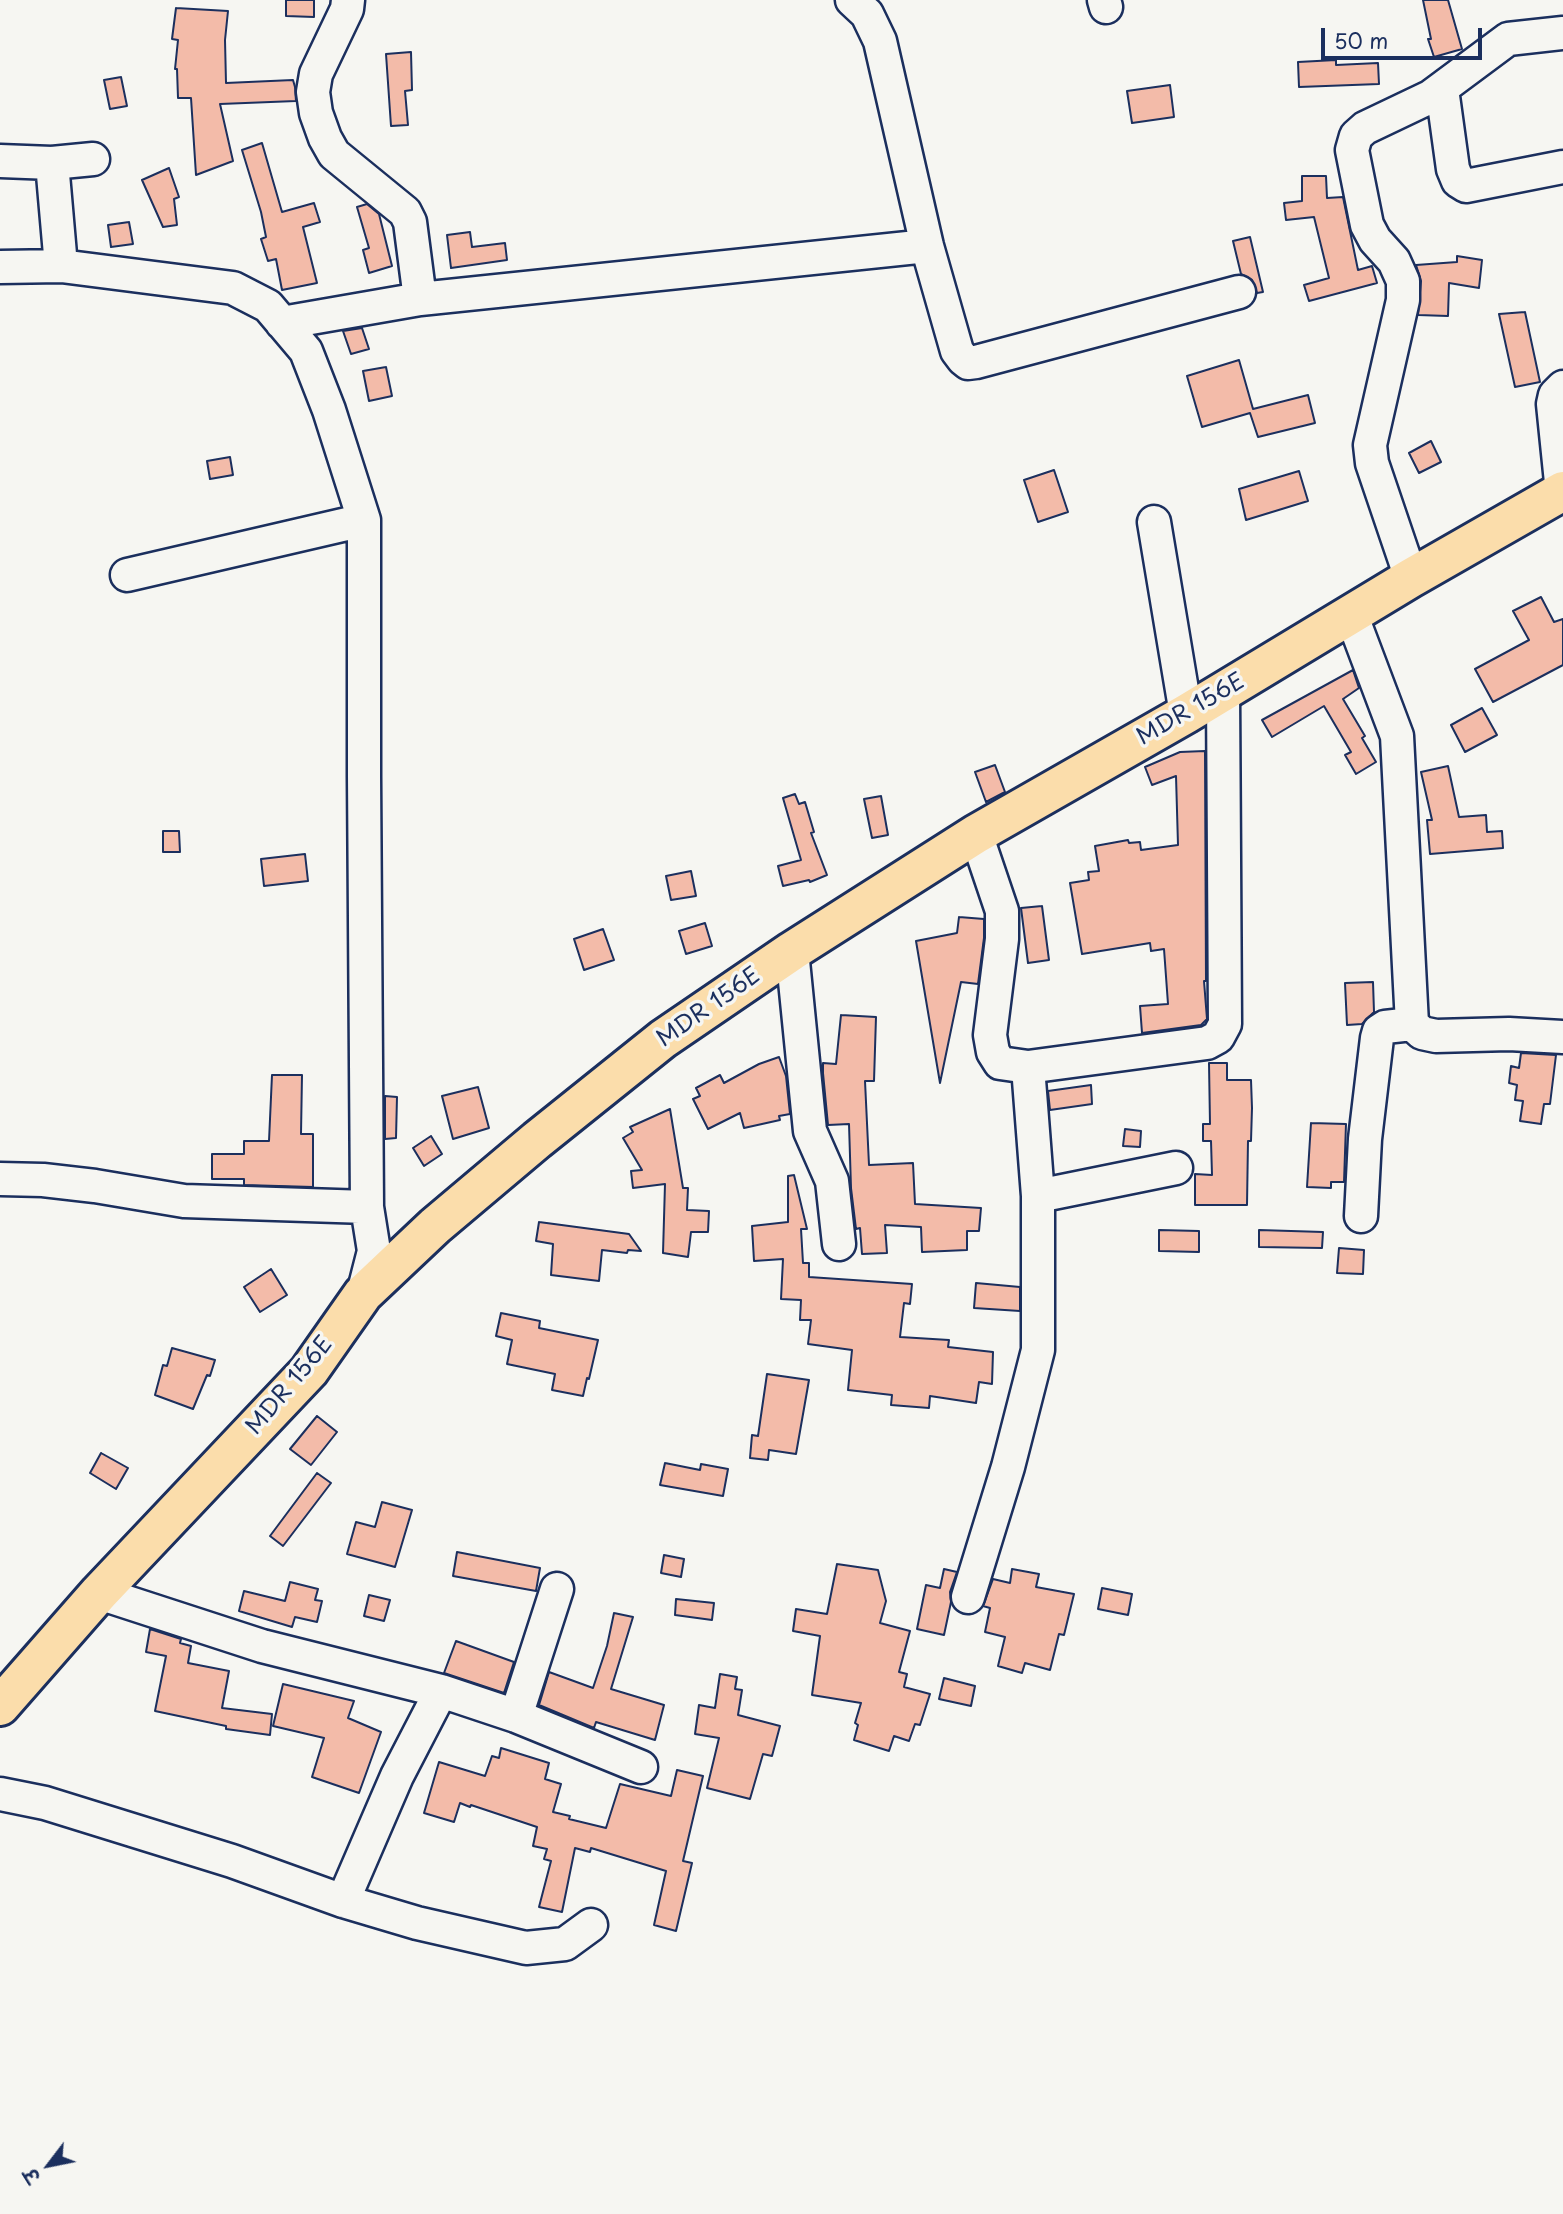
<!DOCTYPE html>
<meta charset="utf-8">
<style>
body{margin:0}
#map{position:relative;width:1563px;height:2214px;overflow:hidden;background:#f6f6f2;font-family:"Playpen Sans","Playpen Sans Deva",sans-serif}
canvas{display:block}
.north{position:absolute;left:14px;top:2130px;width:70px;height:70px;-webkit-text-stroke:5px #f6f6f2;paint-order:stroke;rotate:238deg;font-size:19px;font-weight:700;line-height:28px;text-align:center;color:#1b2f5e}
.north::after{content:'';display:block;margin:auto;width:24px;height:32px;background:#1b2f5e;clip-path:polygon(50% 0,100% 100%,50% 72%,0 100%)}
.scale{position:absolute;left:1321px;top:28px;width:161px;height:32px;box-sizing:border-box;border:4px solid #1b2f5e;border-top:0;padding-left:9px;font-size:21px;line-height:24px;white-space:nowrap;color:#1b2f5e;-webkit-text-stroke:5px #f6f6f2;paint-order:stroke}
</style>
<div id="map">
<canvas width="1563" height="2214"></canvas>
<div class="north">उ</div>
<div class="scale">50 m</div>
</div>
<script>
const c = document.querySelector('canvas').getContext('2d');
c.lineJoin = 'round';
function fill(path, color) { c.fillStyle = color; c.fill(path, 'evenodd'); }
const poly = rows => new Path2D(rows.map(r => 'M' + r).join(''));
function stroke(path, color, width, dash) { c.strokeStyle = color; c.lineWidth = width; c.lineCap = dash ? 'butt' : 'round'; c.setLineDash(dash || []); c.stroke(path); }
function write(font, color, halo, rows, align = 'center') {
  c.font = font + ' "Playpen Sans",sans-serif'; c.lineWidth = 7; c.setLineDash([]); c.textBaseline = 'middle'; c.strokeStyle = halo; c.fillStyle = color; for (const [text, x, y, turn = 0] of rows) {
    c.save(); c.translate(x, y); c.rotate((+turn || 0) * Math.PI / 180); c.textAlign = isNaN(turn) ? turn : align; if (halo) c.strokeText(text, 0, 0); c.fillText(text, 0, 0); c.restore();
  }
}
const building = poly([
 [286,0,314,0,314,17,286,16,286,0],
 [1423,0,1448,0,1462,49,1434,57,1428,39,1431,39,1423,0],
 [176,8,228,11,225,40,226,83,293,80,295,87,296,101,220,104,233,161,196,175,191,98,178,98,177,69,175,69,178,40,172,39,176,8],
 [411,52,412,90,405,91,408,125,391,126,386,54,411,52],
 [1336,60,1336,65,1378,63,1379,84,1299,87,1298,62,1336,60],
 [121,77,127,106,110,109,104,80,121,77],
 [1170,85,1174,117,1132,123,1127,91,1170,85],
 [262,143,282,212,314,203,320,222,303,227,317,283,282,290,276,259,268,261,261,239,266,237,261,212,242,150,262,143],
 [169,168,179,197,174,199,177,225,163,227,142,180,169,168],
 [1302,176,1326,176,1327,198,1343,197,1358,270,1372,266,1377,283,1309,301,1304,285,1329,278,1314,217,1286,220,1284,203,1302,201,1302,176],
 [367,204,379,214,392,266,369,273,363,250,369,248,357,207,367,204],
 [129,222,133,244,111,247,108,225,129,222],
 [470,232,472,247,505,243,507,260,451,268,447,235,470,232],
 [1250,237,1263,292,1257,293,1252,280,1241,274,1233,241,1250,237],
 [1457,256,1482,260,1479,288,1449,283,1448,316,1418,315,1421,281,1416,265,1457,262,1457,256],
 [1525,312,1540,382,1515,387,1499,314,1525,312],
 [362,328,369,349,351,354,343,331,362,328],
 [1239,360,1253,409,1308,395,1315,423,1258,437,1250,413,1202,427,1187,376,1239,360],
 [386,367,392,396,369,401,363,371,386,367],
 [1431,441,1441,462,1419,473,1409,453,1431,441],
 [230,457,233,475,210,479,207,461,230,457],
 [1054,470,1068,512,1038,522,1024,480,1054,470],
 [1299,471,1308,501,1246,520,1239,489,1299,471],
 [1541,597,1554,622,1563,619,1563,665,1493,702,1475,669,1529,640,1513,611,1541,597],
 [1353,670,1359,688,1343,699,1365,736,1362,738,1376,762,1356,774,1345,755,1351,752,1324,706,1272,737,1262,720,1353,670],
 [1482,708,1497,735,1465,752,1451,725,1482,708],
 [1205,751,1206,981,1204,981,1207,1019,1201,1025,1142,1033,1140,1006,1168,1004,1164,949,1151,951,1150,943,1082,954,1070,883,1089,880,1088,872,1099,871,1095,846,1128,840,1129,843,1140,842,1141,850,1178,845,1176,776,1152,785,1145,767,1180,752,1205,751],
 [995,765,1005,792,986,802,975,772,995,765],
 [1448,766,1459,817,1486,815,1487,832,1502,831,1503,848,1430,854,1427,820,1432,820,1421,772,1448,766],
 [795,794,799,804,805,802,814,832,811,833,827,875,810,882,809,880,783,886,778,866,801,860,783,798,795,794],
 [881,796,888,835,872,838,864,799,881,796],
 [163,831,179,831,180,852,163,852,163,831],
 [305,854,308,881,264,886,261,859,305,854],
 [691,871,696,896,671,900,666,876,691,871],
 [1042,906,1049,960,1028,963,1021,908,1042,906],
 [959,917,984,919,984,938,978,984,961,982,940,1083,916,941,957,933,959,917],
 [705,923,712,946,686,954,679,931,705,923],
 [603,929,614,960,584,970,574,939,603,929],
 [1373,982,1374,1012,1362,1024,1347,1025,1345,983,1373,982],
 [841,1015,876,1017,874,1081,865,1081,869,1165,913,1163,915,1204,981,1208,979,1231,967,1231,967,1250,922,1252,921,1227,885,1225,887,1253,862,1254,860,1228,856,1229,851,1188,849,1124,828,1125,823,1073,823,1063,836,1064,841,1015],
 [1521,1053,1556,1055,1550,1104,1544,1104,1541,1124,1520,1121,1523,1101,1515,1100,1517,1085,1509,1083,1511,1066,1519,1068,1521,1053],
 [779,1057,786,1076,790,1114,779,1116,780,1120,744,1128,740,1113,708,1129,693,1099,700,1096,696,1088,720,1075,724,1083,759,1064,779,1057],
 [1209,1063,1227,1063,1227,1080,1251,1080,1252,1108,1251,1141,1248,1141,1247,1205,1195,1205,1195,1174,1212,1175,1211,1141,1203,1141,1203,1124,1210,1124,1209,1063],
 [272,1075,302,1075,301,1134,313,1134,313,1187,244,1185,244,1179,212,1179,212,1154,244,1154,244,1141,269,1141,272,1075],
 [1091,1085,1092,1104,1050,1110,1048,1091,1091,1085],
 [478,1087,489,1128,453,1139,442,1096,478,1087],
 [385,1096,397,1097,396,1138,385,1139,385,1096],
 [670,1109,683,1188,688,1188,687,1210,709,1211,708,1232,691,1232,688,1257,663,1253,665,1184,633,1188,631,1171,642,1170,623,1138,633,1132,630,1127,670,1109],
 [1311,1123,1346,1124,1344,1182,1331,1182,1331,1188,1307,1187,1311,1123],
 [1125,1129,1141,1131,1140,1147,1123,1146,1125,1129],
 [431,1136,442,1154,424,1166,413,1148,431,1136],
 [794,1175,807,1229,801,1229,803,1263,809,1263,809,1277,912,1284,910,1304,904,1303,900,1337,949,1340,948,1347,993,1352,992,1384,979,1382,976,1403,930,1396,929,1408,891,1405,892,1395,848,1390,852,1350,808,1344,811,1320,800,1320,801,1300,781,1299,783,1259,754,1261,752,1226,788,1222,788,1176,794,1175],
 [539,1222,629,1234,641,1251,628,1250,627,1253,602,1250,599,1281,551,1275,553,1244,536,1241,539,1222],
 [1159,1230,1199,1231,1199,1252,1159,1251,1159,1230],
 [1259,1230,1323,1232,1322,1248,1259,1247,1259,1230],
 [1339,1248,1364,1250,1363,1274,1337,1273,1339,1248],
 [271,1269,287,1295,260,1312,244,1287,271,1269],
 [976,1283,1020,1287,1020,1311,974,1308,976,1283],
 [501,1313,540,1321,539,1328,598,1340,589,1379,587,1378,583,1396,552,1390,555,1374,507,1364,512,1340,496,1336,501,1313],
 [172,1348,215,1360,210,1376,207,1375,193,1409,155,1395,163,1365,167,1366,172,1348],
 [767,1374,809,1380,796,1454,769,1450,768,1460,750,1458,752,1435,758,1436,767,1374],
 [317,1416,337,1432,311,1465,290,1449,317,1416],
 [101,1453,128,1468,116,1489,90,1473,101,1453],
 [665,1463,700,1470,701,1464,728,1469,723,1496,660,1485,665,1463],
 [317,1473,331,1483,283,1546,270,1536,317,1473],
 [382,1502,412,1510,395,1567,347,1554,356,1522,375,1527,382,1502],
 [457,1552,540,1568,536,1591,453,1576,457,1552],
 [664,1555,684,1559,681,1577,661,1573,664,1555],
 [837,1564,878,1570,886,1601,880,1623,910,1631,899,1672,907,1674,904,1687,930,1694,920,1725,915,1724,909,1741,894,1736,889,1751,854,1740,858,1725,855,1723,861,1703,812,1695,820,1636,793,1631,796,1609,827,1614,837,1564],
 [944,1569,957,1572,950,1592,951,1602,944,1635,917,1629,926,1585,940,1588,944,1569],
 [1012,1569,1039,1574,1036,1587,1074,1594,1064,1635,1059,1634,1050,1670,1025,1663,1022,1673,998,1666,1005,1637,985,1632,990,1608,983,1606,993,1579,1010,1583,1012,1569],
 [290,1582,318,1589,315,1600,322,1601,317,1622,295,1617,292,1627,239,1611,244,1591,285,1601,290,1582],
 [1102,1588,1132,1594,1128,1615,1098,1609,1102,1588],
 [369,1595,390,1600,384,1621,364,1616,369,1595],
 [676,1599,714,1603,712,1620,675,1615,676,1599],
 [614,1613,633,1617,611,1689,664,1705,655,1740,596,1722,594,1728,539,1705,549,1672,593,1688,607,1646,614,1613],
 [150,1629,181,1639,180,1643,191,1646,188,1663,229,1671,222,1708,272,1714,270,1735,226,1729,226,1726,155,1711,166,1656,146,1652,150,1629],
 [456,1641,514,1662,504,1693,444,1673,456,1641],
 [720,1674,737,1677,735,1689,742,1690,738,1715,780,1726,772,1756,763,1754,750,1799,707,1788,719,1738,695,1734,699,1705,715,1708,720,1674],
 [944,1678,975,1686,971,1706,939,1699,944,1678],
 [283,1684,354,1701,348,1718,381,1732,359,1793,312,1777,324,1738,273,1726,283,1684],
 [501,1748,549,1763,545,1779,561,1784,553,1812,570,1816,569,1819,606,1828,620,1784,671,1796,677,1770,703,1776,683,1861,692,1863,676,1931,654,1925,666,1871,591,1848,590,1852,575,1848,562,1912,539,1907,551,1861,544,1859,547,1849,533,1846,537,1827,471,1805,470,1807,460,1803,454,1822,424,1813,439,1762,485,1776,492,1756,499,1758,501,1748]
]);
const minor = poly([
 [348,0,347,9,316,74,313,92,316,113,325,138,334,154,405,212,410,222,420,299],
 [852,0,867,14,880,41,927,246,957,351,963,359,968,363,976,362,1239,292],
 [1104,0,1106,7],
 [1442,89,1453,169,1458,181,1466,186,1563,167],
 [0,161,52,163,93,159],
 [52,163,61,266],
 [0,267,61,266,233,288,268,306,306,351,329,410,364,520,364,776,367,1207,374,1251,363,1294],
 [282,323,420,299,927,246],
 [1562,492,1553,404,1555,395,1563,387],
 [1154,522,1186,714],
 [127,575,364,520],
 [1411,578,1372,463,1370,445,1403,300,1403,281,1394,261,1375,240,1367,225,1352,150,1356,136,1365,128,1430,97,1508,39,1563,33],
 [1351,614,1397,736,1412,1024,1422,1033,1436,1036,1509,1034,1563,1037],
 [976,834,1002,911,1002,939,990,1035,993,1052,1000,1063,1028,1067,1207,1043,1218,1037,1225,1024,1223,692],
 [792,951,810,1131,832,1181,839,1244],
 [0,1179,43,1180,95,1186,184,1201,367,1207],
 [1038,1196,1176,1168],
 [1361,1216,1365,1139,1377,1038,1379,1031,1385,1027,1412,1024],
 [99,1593,262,1646,441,1691,516,1716,641,1767],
 [968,1597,1008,1467,1038,1350,1038,1196,1028,1067],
 [516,1716,557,1589],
 [0,1794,45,1803,232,1861,343,1901,417,1923,526,1948,565,1944,591,1925],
 [343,1901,397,1776,441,1691]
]);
const major = poly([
 [0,1706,99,1593,309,1371,363,1294,435,1226,537,1140,663,1039,792,951,976,834,1186,714,1411,578,1563,491]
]);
const streetNames = [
 ["MDR 156E",1191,710,-30],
 ["MDR 156E",709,1008,-35],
 ["MDR 156E",290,1386,-50]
];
fill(building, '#f3bba9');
stroke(building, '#1b2f5e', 2);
stroke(minor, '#1b2f5e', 37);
stroke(major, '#1b2f5e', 44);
stroke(minor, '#f6f6f2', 32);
stroke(major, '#fbddab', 38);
write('23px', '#1b2f5e', '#f6f6f2', streetNames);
</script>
